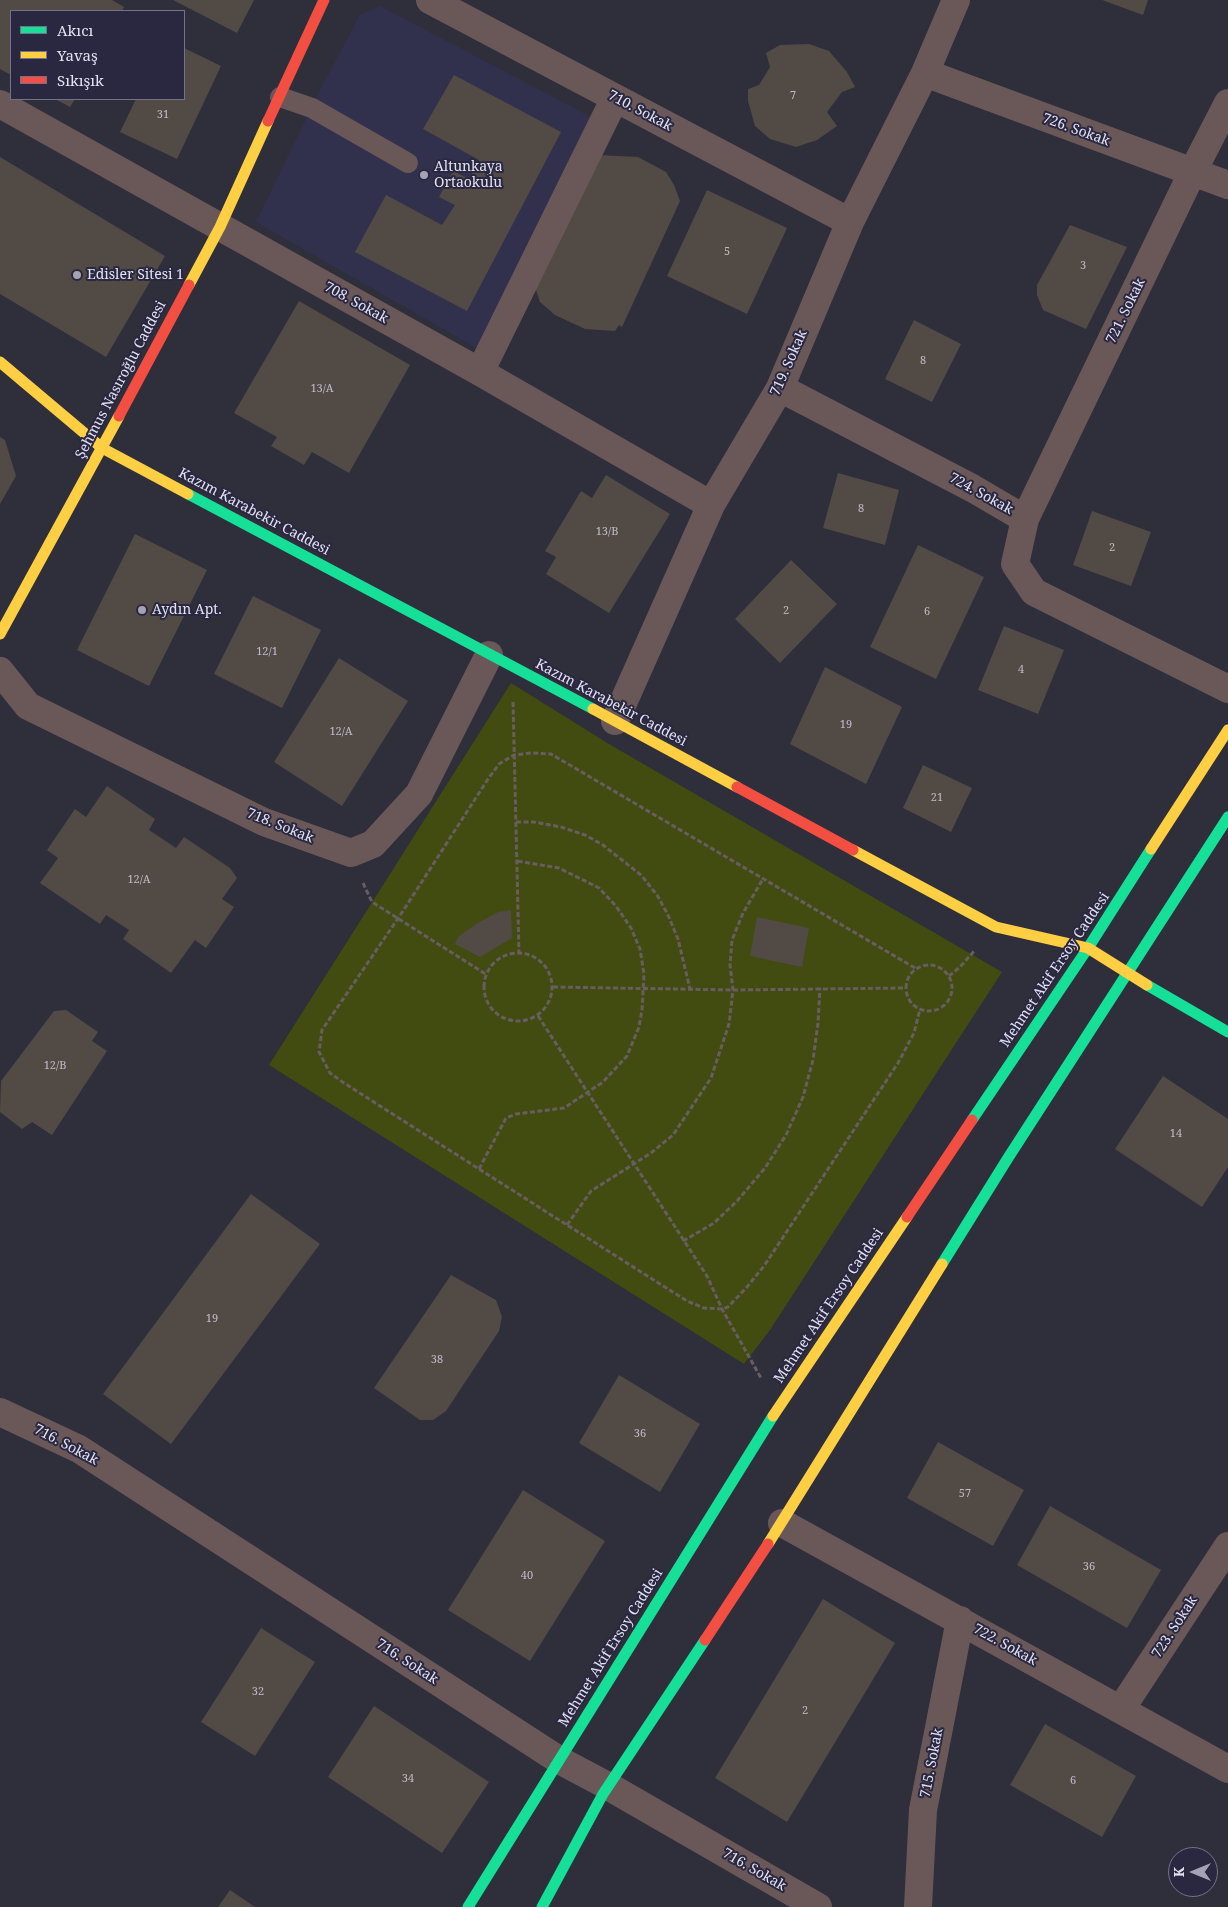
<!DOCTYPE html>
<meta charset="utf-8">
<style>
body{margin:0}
#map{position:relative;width:1228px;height:1907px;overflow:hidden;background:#2f2e3b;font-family:"Noto Serif",serif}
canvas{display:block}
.legend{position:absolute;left:10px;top:10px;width:175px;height:90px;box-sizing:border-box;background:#2a2841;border:1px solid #747288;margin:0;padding:6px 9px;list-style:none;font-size:15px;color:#e3e2f3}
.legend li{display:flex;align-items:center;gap:10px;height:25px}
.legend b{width:25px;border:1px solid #747288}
.north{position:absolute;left:1168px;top:1847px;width:50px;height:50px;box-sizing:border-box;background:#2a2841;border:1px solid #747288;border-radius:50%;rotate:270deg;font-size:14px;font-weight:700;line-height:20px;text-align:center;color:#e3e2f3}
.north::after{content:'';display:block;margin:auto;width:18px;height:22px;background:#a4a3b3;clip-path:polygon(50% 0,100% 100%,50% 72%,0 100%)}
</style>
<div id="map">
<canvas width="1228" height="1907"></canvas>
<ul class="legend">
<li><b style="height:6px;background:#16e098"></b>Akıcı</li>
<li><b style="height:6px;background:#ffcf43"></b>Yavaş</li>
<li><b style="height:6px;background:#f24e42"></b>Sıkışık</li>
</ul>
<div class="north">K</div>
</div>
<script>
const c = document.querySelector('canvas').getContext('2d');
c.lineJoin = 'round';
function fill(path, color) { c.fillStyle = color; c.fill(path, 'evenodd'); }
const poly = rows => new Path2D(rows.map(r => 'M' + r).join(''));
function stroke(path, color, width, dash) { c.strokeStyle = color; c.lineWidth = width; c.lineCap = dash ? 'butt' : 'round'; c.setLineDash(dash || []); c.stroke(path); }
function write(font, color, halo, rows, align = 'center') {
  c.font = font + ' "Noto Serif",serif'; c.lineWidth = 4; c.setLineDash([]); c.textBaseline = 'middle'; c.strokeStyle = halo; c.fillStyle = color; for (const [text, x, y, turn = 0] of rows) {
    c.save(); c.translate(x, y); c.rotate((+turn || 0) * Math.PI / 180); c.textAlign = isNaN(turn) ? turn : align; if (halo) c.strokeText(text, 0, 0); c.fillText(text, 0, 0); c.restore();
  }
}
const built = poly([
 [380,6,597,120,480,350,256,222,321,88,360,15]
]);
const green = poly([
 [511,683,609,744,1002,972,770,1330,744,1364,269,1065]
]);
const building = poly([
 [0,0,112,0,124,7,122,11,11,11,11,75,0,69],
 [173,0,254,0,237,33],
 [1102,0,1148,0,1143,15],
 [809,44,829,51,847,72,855,87,842,92,827,112,837,126,817,140,796,147,770,139,755,126,748,101,748,89,759,85,770,67,766,53,780,45],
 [184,48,221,66,177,159,120,132,136,99,184,99],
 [454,75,561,132,467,311,355,252,386,195,442,225,455,205,439,197,453,171,469,179,479,160,423,129],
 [55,99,75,99,70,107],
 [597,155,638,157,666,172,674,185,680,201,622,327,619,325,615,331,585,329,555,315,540,302,536,290,537,278],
 [0,157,165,256,106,357,0,294],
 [707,190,787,228,747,314,667,276],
 [1070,225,1127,247,1086,329,1043,310,1037,295,1037,285],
 [299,301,410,365,349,473,312,452,304,465,271,446,277,437,234,413],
 [914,320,961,344,932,402,885,379],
 [0,437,5,440,16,476,0,504],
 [838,473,899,490,885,545,823,528],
 [606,475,670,514,609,613,546,574,556,557,545,551,581,491,592,498],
 [1092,511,1151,532,1131,586,1073,565],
 [135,534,207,570,149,686,77,650],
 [918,545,984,577,936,679,870,647],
 [791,560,837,604,780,663,735,619],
 [253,596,321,630,282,708,214,674],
 [1004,626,1064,650,1038,714,978,690],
 [339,658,408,701,342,806,274,762],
 [825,667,902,707,866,784,790,744],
 [923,765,972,788,951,832,903,808],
 [107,786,155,819,149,830,176,848,184,837,230,868,237,878,222,899,234,907,206,948,195,940,171,973,123,939,129,930,106,915,100,924,40,883,58,858,47,850,75,809,86,817],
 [511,910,512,938,480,957,455,944,458,937,476,924,498,912],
 [757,917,809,928,802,967,750,956],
 [66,1010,98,1032,92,1041,107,1051,52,1135,32,1122,22,1129,0,1112,1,1081,54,1011],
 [1163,1076,1228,1119,1228,1167,1202,1207,1115,1149],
 [251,1194,320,1244,171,1444,103,1394],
 [451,1275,496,1300,502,1317,499,1331,446,1411,433,1420,420,1420,374,1388],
 [619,1375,700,1424,660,1492,579,1443],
 [938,1442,1024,1490,993,1546,907,1498],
 [523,1490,605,1541,530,1661,448,1610],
 [1050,1506,1161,1570,1127,1628,1017,1565],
 [823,1599,895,1643,787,1822,715,1778],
 [261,1628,315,1662,255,1756,201,1722],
 [374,1706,489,1782,442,1853,328,1777],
 [1045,1724,1136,1776,1102,1837,1010,1785],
 [230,1890,255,1907,218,1907]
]);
const path = poly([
 [513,702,519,953],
 [516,822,534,822,561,827,585,835,603,845,641,875,657,895,668,915,678,939,690,989],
 [363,883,372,902,487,975],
 '484 987a34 34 0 1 1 68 0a34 34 0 1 1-68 0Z',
 '906 988a23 23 0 1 1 46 0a23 23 0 1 1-46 0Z',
 [915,968,551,754,531,753,514,755,499,764,488,779,403,911,322,1030,319,1052,330,1073,344,1083,567,1225,687,1301,704,1308,722,1309,728,1307,747,1287,764,1266,898,1063,914,1033,920,1009],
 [949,976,960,967,975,950],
 [553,987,733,990,905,988],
 [538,1016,707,1276,722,1309,761,1378],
 [479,1169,506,1118,516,1114,564,1108,603,1082,627,1056,639,1027,642,1010,644,974,640,949,631,928,616,906,599,888,559,868,517,861],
 [567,1225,591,1191,651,1153,673,1135,711,1078,729,1024,733,990,730,965,732,940,743,913,763,879],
 [683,1241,714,1223,737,1201,765,1168,786,1135,803,1097,813,1060,818,1023,820,988]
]);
const lane = poly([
 [280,97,312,108,408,163]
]);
const street = poly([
 [430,0,850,222],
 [925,73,1228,185],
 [0,104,480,372,711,505],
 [480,372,615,98],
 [780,388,972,488,1025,519,1015,564,1034,592,1228,689],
 [1025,519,1192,173,1228,103],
 [0,671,28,706,264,822,351,853,373,844,419,794,489,655],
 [615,721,711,505,780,388,850,222,925,73,956,0],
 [0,1412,79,1449,559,1760,608,1786,818,1907],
 [782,1523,1228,1769],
 [1121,1709,1228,1546],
 [918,1907,923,1810,960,1620]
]);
const fast = poly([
 [188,494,593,709],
 [1147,985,1228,1032],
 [972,1120,1088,948,1151,849],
 [942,1264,1008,1158,1228,817],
 [468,1907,773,1416],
 [542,1907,603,1794,705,1640]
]);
const slow = poly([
 [189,285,220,227,268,121],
 [0,362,102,448,188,494],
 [0,634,119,416],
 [593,709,737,787],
 [1151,849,1228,730],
 [853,850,996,927,1088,948,1147,985],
 [773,1416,907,1217],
 [768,1544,942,1264]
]);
const jam = poly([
 [268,121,324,0],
 [119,416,189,285],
 [737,787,853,850],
 [907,1217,972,1120],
 [705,1640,768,1544]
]);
const markers = [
 [424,175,5,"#a4a3b3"],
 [77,275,5,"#a4a3b3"],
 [142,610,5,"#a4a3b3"]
];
const numberNames = [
 ["7",793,96],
 ["31",163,115],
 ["5",727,252],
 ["3",1083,266],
 ["8",923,361],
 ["13/A",322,389],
 ["8",861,509],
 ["13/B",607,532],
 ["2",1112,548],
 ["2",786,611],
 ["6",927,612],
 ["12/1",267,652],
 ["4",1021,670],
 ["19",846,725],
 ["12/A",341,732],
 ["21",937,798],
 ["12/A",139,880],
 ["12/B",55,1066],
 ["14",1176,1134],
 ["19",212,1319],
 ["38",437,1360],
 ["36",640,1434],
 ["57",965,1494],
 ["36",1089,1567],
 ["40",527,1576],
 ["32",258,1692],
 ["2",805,1711],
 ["34",408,1779],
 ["6",1073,1781]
];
const streetNames = [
 ["710. Sokak",640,111,28],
 ["726. Sokak",1076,130,20],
 ["708. Sokak",356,303,29],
 ["721. Sokak",1126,311,-64],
 ["719. Sokak",789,363,-66],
 ["Şehmus Nasıroğlu Caddesi",121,380,-62],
 ["724. Sokak",981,494,29],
 ["Kazım Karabekir Caddesi",254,512,28],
 ["Kazım Karabekir Caddesi",611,703,28],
 ["718. Sokak",280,826,22],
 ["Mehmet Akif Ersoy Caddesi",1055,970,-56],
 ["Mehmet Akif Ersoy Caddesi",829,1306,-56],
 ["716. Sokak",66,1445,28],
 ["723. Sokak",1175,1627,-57],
 ["722. Sokak",1005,1645,29],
 ["Mehmet Akif Ersoy Caddesi",611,1648,-58],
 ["716. Sokak",407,1662,33],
 ["715. Sokak",932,1763,-79],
 ["716. Sokak",754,1870,30]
];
const poiNames = [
 ["Altunkaya",434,167],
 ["Ortaokulu",434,183],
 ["Edisler Sitesi 1",87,275],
 ["Aydın Apt.",152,610]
];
fill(built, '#32314d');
fill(green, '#424b10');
fill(building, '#524a45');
stroke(path, '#685e60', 3, [5, 2.5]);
stroke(lane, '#6a5858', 20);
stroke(street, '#6a5858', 28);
stroke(fast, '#16e098', 11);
stroke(slow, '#ffcf43', 11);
stroke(jam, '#f24e42', 11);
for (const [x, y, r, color] of markers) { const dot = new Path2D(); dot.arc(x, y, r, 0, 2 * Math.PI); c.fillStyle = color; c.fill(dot); stroke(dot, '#2a2841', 2); }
write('11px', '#bfbcc8', null, numberNames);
write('14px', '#e3e2f3', '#2a2841', streetNames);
write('14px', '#e3e2f3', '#2a2841', poiNames, 'left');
</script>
